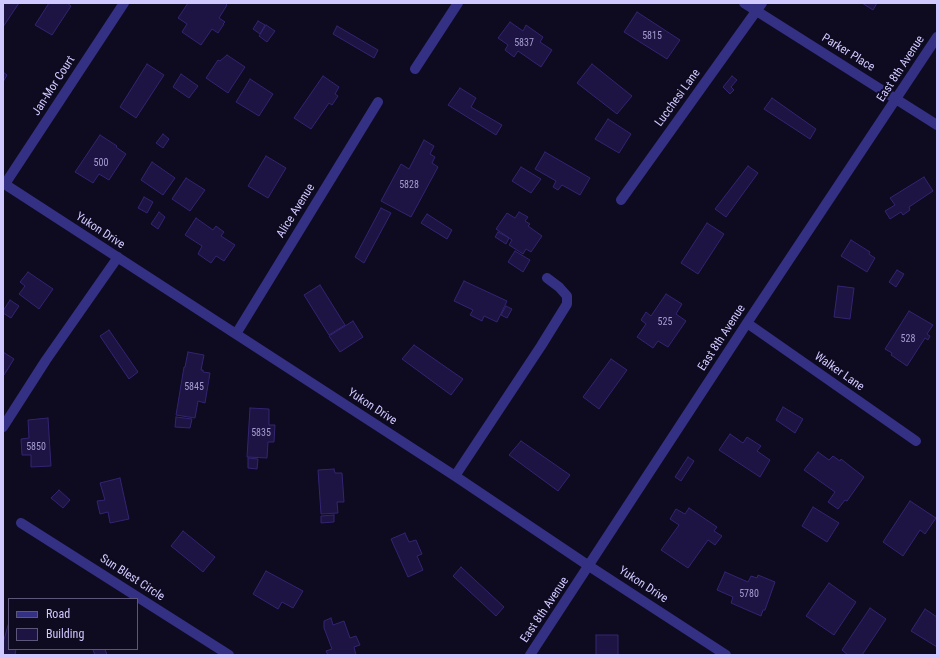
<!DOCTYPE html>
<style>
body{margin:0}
#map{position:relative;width:940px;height:658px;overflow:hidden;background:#0e0a20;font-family:"Roboto Condensed",sans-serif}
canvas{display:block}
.frame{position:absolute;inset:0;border:4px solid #d0c9ff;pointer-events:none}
.legend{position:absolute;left:8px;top:598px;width:130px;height:52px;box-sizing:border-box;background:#0e0a20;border:1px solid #5c5679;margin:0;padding:5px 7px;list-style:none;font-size:12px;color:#d0c9ff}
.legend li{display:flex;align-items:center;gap:8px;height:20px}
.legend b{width:20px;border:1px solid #5c5679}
</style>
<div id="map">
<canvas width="940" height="658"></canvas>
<div class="frame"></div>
<ul class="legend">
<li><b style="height:5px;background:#343084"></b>Road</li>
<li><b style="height:11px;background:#1e1443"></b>Building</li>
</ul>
</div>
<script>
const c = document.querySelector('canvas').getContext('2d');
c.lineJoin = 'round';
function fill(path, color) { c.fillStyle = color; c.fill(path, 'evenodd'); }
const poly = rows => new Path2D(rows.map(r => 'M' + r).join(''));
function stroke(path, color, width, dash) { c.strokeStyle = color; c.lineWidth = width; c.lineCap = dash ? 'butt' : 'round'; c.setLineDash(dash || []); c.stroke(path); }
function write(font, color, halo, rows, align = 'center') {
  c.font = font + ' "Roboto Condensed",sans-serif'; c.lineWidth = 4; c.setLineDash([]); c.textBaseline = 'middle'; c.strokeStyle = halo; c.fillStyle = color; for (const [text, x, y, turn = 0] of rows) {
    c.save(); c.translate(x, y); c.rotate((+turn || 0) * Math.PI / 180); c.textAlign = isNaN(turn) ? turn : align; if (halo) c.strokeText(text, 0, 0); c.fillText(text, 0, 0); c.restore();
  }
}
const building = poly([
 [3,3,19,3,3,27,3,3],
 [49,3,67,3,71,6,52,35,35,25,49,3],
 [188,3,225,3,227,5,219,18,225,22,223,24,224,24,218,33,212,29,201,45,182,32,187,24,178,18,188,3],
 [862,3,877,3,873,10,862,3],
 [637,12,680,40,667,59,624,32,637,12],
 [258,21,265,25,260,34,253,29,258,21],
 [510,22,523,31,526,25,543,37,540,42,552,50,541,67,518,51,514,57,505,50,508,45,498,38,510,22],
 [266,25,275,31,267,42,259,36,266,25],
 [337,26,378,50,374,58,333,34,337,26],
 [227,55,245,67,228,93,206,78,218,60,220,61,227,55],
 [147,64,164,75,136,118,120,107,147,64],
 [592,64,632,96,617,114,577,83,592,64],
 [3,72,7,75,3,82,3,72],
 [181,74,198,86,189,98,173,87,181,74],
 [323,76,339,87,335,94,338,96,332,105,329,103,311,129,294,118,323,76],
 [732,76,737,80,731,87,734,90,730,94,723,87,732,76],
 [250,79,273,94,259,116,236,102,250,79],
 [460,88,476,98,471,107,502,125,496,135,448,105,460,88],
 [772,98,816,129,810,139,764,109,772,98],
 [608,119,631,134,619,153,595,139,608,119],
 [163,134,169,139,163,148,156,143,163,134],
 [100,135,117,146,116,147,126,154,109,180,99,174,93,183,75,172,100,135],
 [424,140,434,146,430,154,435,157,432,163,438,167,411,217,381,201,401,164,409,169,424,140],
 [545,152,590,178,580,195,562,185,558,190,553,187,556,181,535,169,545,152],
 [266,156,286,168,268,198,248,186,266,156],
 [152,162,175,178,163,195,141,180,152,162],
 [748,166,758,173,726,217,715,209,748,166],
 [521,167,541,179,531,193,512,181,521,167],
 [924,177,933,191,909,207,910,210,903,215,901,212,890,219,885,211,895,205,890,198,924,177],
 [186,178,205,190,190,211,172,199,186,178],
 [144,197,153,202,147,213,138,208,144,197],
 [381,208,391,213,364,263,355,257,381,208],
 [159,212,165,217,158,229,151,224,159,212],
 [519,212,528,217,525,221,530,224,528,226,542,236,531,252,526,249,523,254,509,245,512,240,496,229,507,213,515,218,519,212],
 [427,214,452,230,447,239,421,223,427,214],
 [196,218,213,230,216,226,224,232,221,236,235,245,224,261,216,256,211,263,198,254,202,246,185,235,196,218],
 [707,223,724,234,698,274,681,263,707,223],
 [498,232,509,238,506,244,495,237,498,232],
 [851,240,870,252,869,254,875,258,867,272,841,256,851,240],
 [515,251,530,260,523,272,508,262,515,251],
 [897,270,904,274,896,287,889,282,897,270],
 [28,272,53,289,39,309,19,294,25,286,20,282,28,272],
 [464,281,507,301,497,322,484,316,482,321,470,315,473,310,454,301,464,281],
 [320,285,345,325,329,335,304,295,320,285],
 [838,286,854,288,850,319,834,317,838,286],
 [666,294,682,304,676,314,686,321,668,347,658,341,653,348,637,337,646,324,641,320,646,312,651,316,666,294],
 [10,300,19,306,11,318,3,313,3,311,10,300],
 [506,306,512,309,507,318,501,315,506,306],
 [909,311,933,325,927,334,930,336,928,340,925,338,907,366,891,355,892,353,885,349,909,311],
 [353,321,363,337,340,352,329,336,353,321],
 [109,330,138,372,129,379,100,336,109,330],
 [414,345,463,379,451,395,402,359,414,345],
 [3,352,14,359,4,375,3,375,3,352],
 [188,352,204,355,201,370,203,370,203,372,210,373,205,403,198,401,195,418,176,415,184,367,185,367,188,352],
 [611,359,627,370,599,409,583,397,611,359],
 [783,407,803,419,795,433,776,420,783,407],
 [250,408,269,409,269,425,275,425,274,442,268,442,267,458,247,457,250,408],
 [176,417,192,419,190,428,175,427,176,417],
 [48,418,51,466,31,467,31,455,22,455,21,439,29,438,28,420,48,418],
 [730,434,743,443,747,437,761,446,757,451,770,460,760,477,719,450,730,434],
 [521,441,570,475,558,491,509,455,521,441],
 [818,452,829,460,833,456,840,461,841,459,864,477,847,501,845,500,838,509,828,502,835,492,804,470,818,452],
 [688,457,694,461,681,481,675,477,688,457],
 [248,458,258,459,257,469,248,468,248,458],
 [334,469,335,473,342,473,344,502,337,502,338,513,321,514,318,470,334,469],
 [120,478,129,519,110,523,108,512,100,514,97,501,105,500,100,483,120,478],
 [59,490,70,500,63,508,51,498,59,490],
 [910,501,936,518,925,534,920,530,903,556,883,542,910,501],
 [813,507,839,523,827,542,802,526,813,507],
 [689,508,717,527,714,531,722,536,715,545,708,540,688,568,661,550,679,525,670,519,676,509,685,514,689,508],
 [334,515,334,522,321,523,321,516,334,515],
 [183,531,215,557,203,572,171,546,183,531],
 [405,533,409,542,416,540,422,554,417,556,423,570,408,577,391,539,405,533],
 [461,567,504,607,496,616,453,576,461,567],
 [266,571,303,591,293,608,282,602,278,609,253,594,266,571],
 [725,572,748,582,751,576,757,578,758,575,775,582,765,610,763,610,761,616,731,603,733,597,717,590,725,572],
 [829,583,856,602,834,635,806,616,829,583],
 [870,608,886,619,862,655,848,655,842,650,870,608],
 [925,609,937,617,937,647,911,631,925,609],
 [331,618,333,625,344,621,350,638,356,636,360,645,354,647,356,655,328,655,326,651,332,649,324,628,324,621,331,618],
 [9,622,9,649,16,649,15,655,3,655,3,643,9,622],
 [596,635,618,635,618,655,596,655,596,635],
 [96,649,105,649,107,655,95,655,93,650,96,649]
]);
const minor = poly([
 [744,3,937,125],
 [415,69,458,3],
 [3,183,455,476,589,566,726,655],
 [5,184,124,3],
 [621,200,762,3],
 [747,323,916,441],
 [236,334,378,102],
 [3,427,46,360,118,257],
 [455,476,541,346,567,304,567,296,559,287,547,278],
 [21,523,229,655],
 [530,655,747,323,937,37]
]);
const numberNames = [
 ["5815",652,36],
 ["5837",524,43],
 ["500",101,163],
 ["5828",409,185],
 ["525",665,322],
 ["528",908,339],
 ["5845",194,387],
 ["5835",261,433],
 ["5850",36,447],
 ["5780",749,594]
];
const streetNames = [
 ["Parker Place",848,53,32],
 ["East 8th Avenue",901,69,-57],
 ["Jan-Mor Court",54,86,-57],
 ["Lucchesi Lane",678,98,-54],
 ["Alice Avenue",296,211,-58],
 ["Yukon Drive",100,231,33],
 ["East 8th Avenue",722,338,-57],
 ["Walker Lane",839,372,35],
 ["Yukon Drive",372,407,33],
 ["Sun Blest Circle",132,578,33],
 ["Yukon Drive",643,585,33],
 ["East 8th Avenue",545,610,-56]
];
fill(building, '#1e1443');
stroke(building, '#342472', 1);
stroke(minor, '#343084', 10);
write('10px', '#a49cd0', null, numberNames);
write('12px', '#d0c9ff', '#0e0a20', streetNames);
</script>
